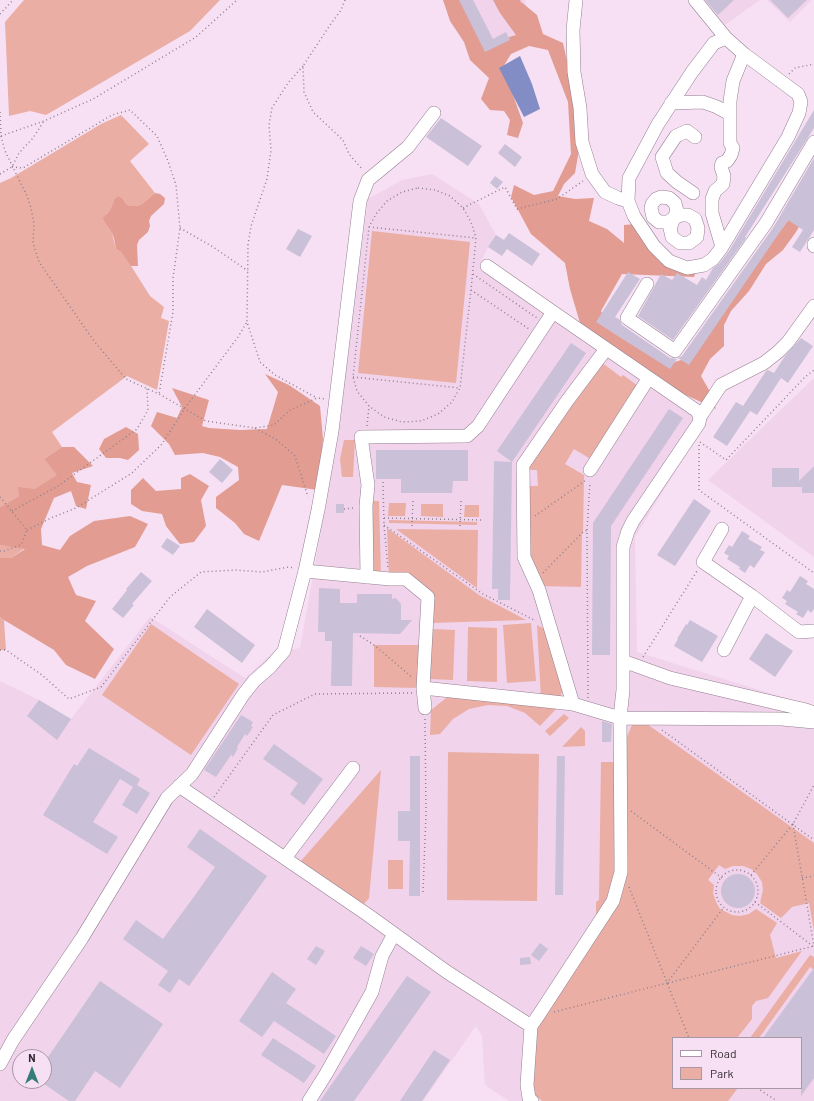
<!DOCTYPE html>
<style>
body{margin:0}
#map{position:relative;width:814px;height:1101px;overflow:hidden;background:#f7e0f3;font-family:Barlow,sans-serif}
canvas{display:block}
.legend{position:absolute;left:672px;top:1037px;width:130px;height:52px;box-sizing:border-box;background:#f7e0f3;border:1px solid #a897a5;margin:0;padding:5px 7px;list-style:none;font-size:12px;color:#322a31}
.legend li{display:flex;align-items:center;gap:8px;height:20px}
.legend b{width:20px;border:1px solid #a897a5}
.north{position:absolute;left:12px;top:1049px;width:40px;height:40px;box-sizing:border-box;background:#f7e0f3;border:1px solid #a897a5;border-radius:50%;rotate:0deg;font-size:11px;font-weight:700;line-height:16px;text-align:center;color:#322a31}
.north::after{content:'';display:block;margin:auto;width:14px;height:18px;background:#347d79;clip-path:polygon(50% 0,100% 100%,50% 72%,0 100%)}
</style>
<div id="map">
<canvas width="814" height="1101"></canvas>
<ul class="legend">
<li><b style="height:5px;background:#fff"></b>Road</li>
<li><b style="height:11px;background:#eaaea4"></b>Park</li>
</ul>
<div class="north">N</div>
</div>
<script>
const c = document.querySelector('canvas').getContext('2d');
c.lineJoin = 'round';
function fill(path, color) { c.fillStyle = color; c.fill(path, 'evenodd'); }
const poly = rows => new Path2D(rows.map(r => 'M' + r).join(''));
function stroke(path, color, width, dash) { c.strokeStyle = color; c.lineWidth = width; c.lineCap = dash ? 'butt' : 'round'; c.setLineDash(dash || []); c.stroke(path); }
const built = poly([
 [450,0,525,0,532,38,483,59],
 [695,0,760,0,722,27],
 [767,0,812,0,790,22],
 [432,174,479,204,496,235,488,247,480,264,539,305,542,301,709,416,635,537,637,652,814,707,814,1101,509,1101,485,1085,482,1036,476,1026,423,1101,0,1101,0,681,39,700,71,719,150,617,245,678,271,654,300,648,330,482,368,199,402,180],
 [673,1038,801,1038,801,1088,673,1088],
 [20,1057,44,1057,44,1081,20,1081],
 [814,378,814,557,708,480]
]);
const green = poly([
 [24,0,220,0,190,31,46,115,30,111,9,116,5,22],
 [121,115,149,144,130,161,155,193,142,204,136,206,130,206,126,204,123,199,114,200,110,210,106,214,105,223,112,233,116,249,121,252,128,261,150,296,164,307,161,318,169,321,157,390,127,376,52,432,62,447,44,459,58,475,34,489,19,496,0,507,0,183,11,178,101,124],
 [372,231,470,242,456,383,358,373],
 [600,363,605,365,621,377,623,375,638,386,595,452,589,458,574,449,565,464,584,475,583,533,582,533,581,587,540,586,530,560,527,486,538,486,537,470,526,470],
 [344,440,355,440,353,477,342,477,340,459],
 [369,501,379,501,381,575,371,575],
 [389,503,406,503,405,516,388,516],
 [421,504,443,504,443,517,421,516],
 [465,505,479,505,479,517,464,517],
 [389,520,477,522,477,525,389,523],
 [387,528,479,595,526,620,431,623,430,598,389,577],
 [396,529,478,530,477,589,477,588],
 [0,545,25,548,11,558,0,558],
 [0,617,4,620,6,650,0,650],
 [531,623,536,681,507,683,503,625],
 [151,624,239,684,191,755,102,695],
 [537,625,547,630,563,688,559,701,541,698],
 [468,627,497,628,497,682,467,681],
 [432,629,455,630,453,680,430,679],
 [374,645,419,645,418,688,374,687],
 [450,695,557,708,540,726,525,713,507,706,488,705,469,709,453,719,440,734,430,735,431,710],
 [564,714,569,718,550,736,545,731],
 [647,724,814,843,814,931,809,903,792,907,781,918,760,903,763,890,762,882,757,874,751,869,743,866,733,866,725,869,719,865,708,880,714,885,713,893,716,902,720,909,732,915,740,916,749,914,756,909,777,923,770,935,776,958,802,951,768,998,756,1001,752,1006,752,1019,737,1038,673,1038,673,1088,738,1088,728,1101,542,1101,534,1094,532,1085,537,1026,617,901,626,739,632,725],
 [581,727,585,731,585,746,562,747],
 [448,752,539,754,537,901,447,900],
 [601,762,616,762,614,882,608,902,596,923,596,902,599,900],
 [381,770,369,898,363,905,300,862],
 [388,860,403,860,403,889,388,889],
 [810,955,814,957,814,970,810,967,759,1038,750,1038]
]);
const forest = poly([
 [443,0,466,0,490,43,516,35,500,13,493,0,521,0,520,1,537,15,543,34,563,43,570,74,579,150,575,173,564,184,558,196,575,199,594,198,589,221,607,229,624,243,624,225,636,224,647,247,697,269,694,277,622,274,601,311,612,332,665,365,691,357,750,272,814,185,810,207,796,232,783,250,766,264,749,291,731,311,724,325,724,346,710,359,701,376,709,390,716,409,675,390,580,323,570,289,565,263,531,234,511,197,514,185,534,195,553,191,571,154,568,102,548,50,529,46,511,54,503,67,523,123,518,138,507,135,510,120,504,111,490,110,481,99,489,78,470,60,464,42,450,21],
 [155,193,160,194,165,198,164,204,151,216,149,221,150,226,148,232,139,240,137,245,138,266,131,266,121,252,116,249,114,238,112,233,105,223,103,218,110,210,114,200,118,196,123,199,126,204,130,206,136,206,142,204],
 [265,374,289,385,320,406,323,439,318,490,282,485,259,541,244,534,235,523,216,508,216,497,239,480,238,467,220,457,203,453,175,455,169,444,151,426,157,412,177,418,182,407,172,388,209,400,202,426,209,428,240,430,267,429,278,392],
 [126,427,138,434,139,450,128,460,120,458,106,458,99,449,104,439],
 [62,447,74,447,93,466,72,473,77,482,91,485,86,509,76,506,71,491,54,498,41,529,42,545,60,550,70,536,94,521,130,516,148,524,135,547,87,566,68,577,76,595,96,601,85,621,114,649,95,679,66,665,54,650,4,620,0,617,0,558,11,558,25,549,0,545,0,507,19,496,18,487,34,489,57,475,44,459],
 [190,474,209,486,201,500,206,526,194,542,180,544,166,526,162,514,142,511,131,504,131,490,143,478,156,491,181,489,181,478]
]);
const water = poly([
 [520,56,532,84,540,109,524,117,499,68]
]);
const building = poly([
 [459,0,473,0,493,39,506,32,510,40,485,52],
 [705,0,734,0,718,15],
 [770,0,807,0,788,18],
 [814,110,814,128,745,237,746,238,673,340,638,316,661,274,672,280,677,273,697,285,702,277,706,280,713,268,719,264,729,251],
 [441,118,482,146,468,166,426,137],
 [505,144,522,157,515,167,498,153],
 [814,158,814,230,800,252,792,247,803,230,788,220,689,365,678,358,682,356,773,228],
 [495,176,503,182,497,189,490,183],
 [298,229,312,236,300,257,286,249],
 [509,233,540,254,532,266,507,249,502,256,488,247,496,235,504,240],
 [628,272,640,279,615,317,620,320,622,325,670,358,677,359,670,369,596,322],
 [801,338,813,346,788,383,781,378,757,415,750,411,727,446,713,437,736,402,743,406,766,371,768,370,774,373,785,356],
 [571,343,586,353,512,462,497,451],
 [669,409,683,418,611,526,610,655,592,655,593,523],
 [376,450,468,450,468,481,453,481,452,493,401,493,401,479,376,479],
 [220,459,233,470,222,483,209,472],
 [494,461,512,462,510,600,498,600,498,589,492,589],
 [814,466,814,493,802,493,802,487,772,487,772,468,799,468,799,481],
 [694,499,711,511,675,566,657,555],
 [336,504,344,504,344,513,336,513],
 [742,531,750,536,748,539,762,547,760,550,765,552,754,568,750,565,745,573,739,569,740,567,727,559,729,556,724,553,729,545,732,547],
 [167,538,180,546,173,555,161,547],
 [141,572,152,581,132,604,134,605,123,618,112,609,127,590,126,589],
 [800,576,808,581,806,584,814,589,814,609,811,613,808,610,803,618,796,614,798,612,785,604,787,601,782,598,787,590,790,592],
 [319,588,340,589,340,603,357,603,357,594,392,594,392,599,396,598,401,604,401,620,412,620,400,634,353,633,352,686,331,686,332,641,325,641,325,632,318,632],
 [207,609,255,645,242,663,194,627],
 [690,620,718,636,702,662,674,646,678,639,677,639,686,624,687,625],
 [766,633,793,651,775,677,749,659],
 [39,700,71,719,57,740,27,716],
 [241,715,253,722,251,726,253,727,247,736,245,734,237,747,238,748,233,757,231,755,216,777,204,770],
 [602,721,612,724,611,742,602,742],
 [274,744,323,779,304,805,290,794,298,783,263,759],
 [89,748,140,779,137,785,150,793,137,814,122,805,133,787,120,779,93,822,118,837,107,854,43,815,74,764,77,766],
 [410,756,420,756,420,896,409,896,410,841,398,841,398,811,410,811],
 [557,756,565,756,563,895,555,895],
 [200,829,267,876,189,986,179,979,170,993,158,985,168,971,123,939,136,920,163,939,193,898,215,867,187,847],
 '721 891a17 17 0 1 1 34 0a17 17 0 1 1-34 0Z',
 [540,943,548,949,539,961,531,955],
 [316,946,325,951,316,965,307,959],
 [361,946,374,954,366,966,353,958],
 [530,957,531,964,520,965,520,958],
 [814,968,814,1078,801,1096,801,1038,763,1038],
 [272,972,296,989,286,1003,336,1036,324,1054,274,1021,262,1037,239,1021],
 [407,976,431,992,354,1101,320,1101],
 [100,981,163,1024,120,1088,95,1071,75,1101,69,1101,44,1084,44,1063],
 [273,1038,316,1066,304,1083,261,1055],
 [434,1050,450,1060,422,1101,400,1101]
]);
const path = poly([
 [345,0,341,10,330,25,303,66,304,92,313,112,343,140,349,154,363,170],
 [0,14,13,0],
 [303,66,288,83,272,108,269,125,271,150,267,179,251,226,248,245,247,322,260,362,275,375,317,398],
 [789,74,795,68,814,64],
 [0,112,1,136,5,151,27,196,31,208,34,224,33,243,39,262,94,341,126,379,159,394,206,421,255,428,274,425,290,410,317,398,325,399],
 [1,136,44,121,93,99,128,78,196,37,237,0],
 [12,167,23,168,112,115,130,110,157,136,168,161,176,185,180,228,173,278,173,312,159,394],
 [0,174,12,167,19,153,33,138,44,121],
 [418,188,435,190,450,196,463,208,471,222,476,238,471,290,460,388,452,402,438,414,421,421,402,422,384,417,369,406,357,391,353,377,369,227,376,214,387,201,402,192,418,188],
 [463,208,505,187,517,209,557,199,583,181],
 [369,227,476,238],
 [180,228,213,247,248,271],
 [473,274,537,318],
 [471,290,529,329],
 [353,377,460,388],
 [367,426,369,406],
 [255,428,277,440,295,456,308,497],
 [700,442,726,460,805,377,814,370],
 [699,445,699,490,814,573],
 [383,482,384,525,388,568],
 [0,497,27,530,21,545,4,551,0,551],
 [344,509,354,508],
 [12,511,58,486,137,429,148,410,147,388],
 [535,516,586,480],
 [384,518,483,520],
 [384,525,483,594,536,621],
 [412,526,413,499],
 [460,526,461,500],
 [27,530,51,518,76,508,132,473,162,444,185,408,238,337,247,322],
 [543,573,582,533,587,530],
 [360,636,374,645,413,678],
 [0,650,6,650,42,675,69,699,101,687,170,597,201,572,235,570,262,572,289,567,294,568],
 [643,657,697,571],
 [588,698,587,530,590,482],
 [662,730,814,840],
 [214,797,273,715,315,694,413,693],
 [631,811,722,878],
 [793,824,814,946],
 '716 891a21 21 0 1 1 42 0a21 21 0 1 1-42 0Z',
 [751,875,793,824,814,785],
 [802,878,814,876],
 [629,887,689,1038],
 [423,892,426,814,425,719],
 [755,902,814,947],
 [668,983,814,946],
 [554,1012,667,983,724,907],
 [757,1088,777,1101]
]);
const minor = poly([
 [576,0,573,30,574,72,580,108,582,142,592,174,605,192,618,198,628,201],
 [695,0,726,38],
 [726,38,744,54,733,81,730,101,730,143,733,148,731,155,727,161,722,163,721,167,724,176,723,184,715,191,712,199,712,213,722,247,713,259,704,265,687,268,669,261,654,246,634,216,628,201,629,178,658,124,692,72,714,43,726,38],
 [671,103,703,102,717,107,730,114],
 [693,193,677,182,667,173,662,157,676,136,687,131,695,137],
 [674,218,668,222,659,222,653,217,651,208,652,204,656,199,661,197,669,198,675,203,677,211,674,218,670,228,672,237,680,243,689,243,697,237,698,228,695,219,688,215,681,215,674,218],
 [814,244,814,246],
 [722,247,788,137,799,113,801,102,798,94,744,54],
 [487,266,553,312],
 [647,284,627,318,675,351,766,223,814,142],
 [606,349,567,401,523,465,524,557,539,590,573,704,620,718,782,719,814,722],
 [700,417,721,385,764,363,778,352,788,342,814,306],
 [590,470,648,379],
 [722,529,703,562,752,596,799,632,814,631],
 [305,571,390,579,406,579,428,597,423,688,573,704],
 [367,577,366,506,368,485,361,437,467,436,478,426,553,312,697,411,700,417,699,423,633,521,628,531,623,547,623,690,620,718,621,861,621,872,613,901,538,1016,531,1026],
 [724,650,752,596],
 [623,661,670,678,806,710,814,713],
 [423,688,425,708],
 [179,786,368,915,447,972,531,1026,527,1085,529,1098,532,1101],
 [285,858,353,768],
 [0,1064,13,1040,82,938,167,798,192,774,243,695,254,681,270,667,284,651,305,571,318,510,332,431,360,201,368,180,408,147,434,113],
 [309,1101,326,1074,372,992,382,956,394,934]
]);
fill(built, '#f1d3eb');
fill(green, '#eaaea4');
fill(forest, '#e29c91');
fill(water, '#828cc5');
fill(building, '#cac0d8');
stroke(minor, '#947f90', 14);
stroke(path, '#90818d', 1.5, [1, 3]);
stroke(minor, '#fff', 13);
</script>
